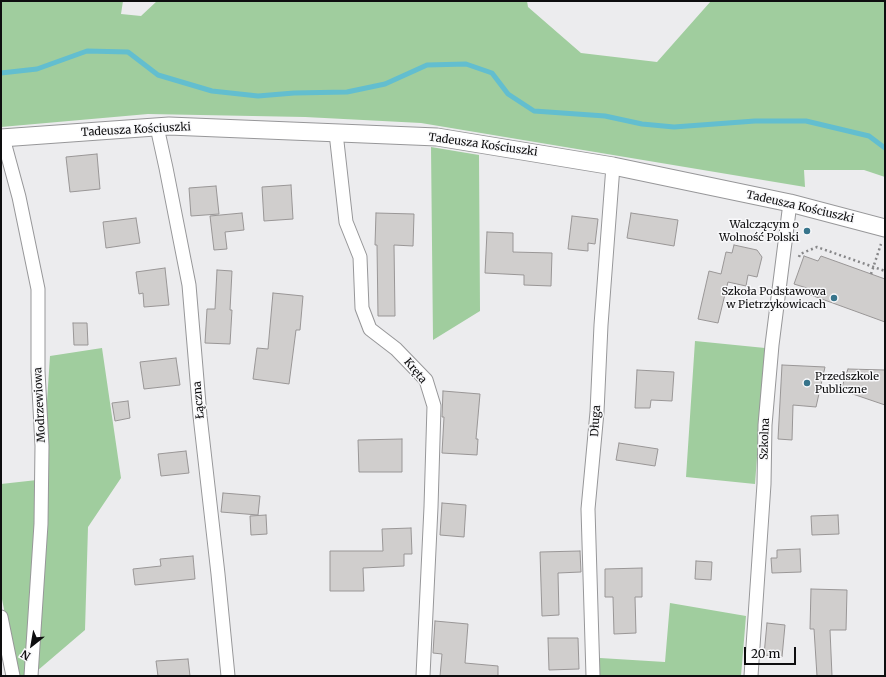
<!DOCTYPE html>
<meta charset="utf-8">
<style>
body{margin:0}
#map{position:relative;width:886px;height:677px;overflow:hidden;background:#ececee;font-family:Merriweather,serif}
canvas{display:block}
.frame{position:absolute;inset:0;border:2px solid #0e0e0f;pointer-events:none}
.north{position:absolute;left:12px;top:625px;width:40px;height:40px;-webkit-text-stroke:3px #f9f9fb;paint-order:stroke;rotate:211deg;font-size:11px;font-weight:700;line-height:16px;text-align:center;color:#0e0e0f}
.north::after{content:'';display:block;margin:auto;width:14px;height:18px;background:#0e0e0f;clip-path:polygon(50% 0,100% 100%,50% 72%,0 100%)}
.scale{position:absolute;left:744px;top:647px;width:52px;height:18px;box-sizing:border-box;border:2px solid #0e0e0f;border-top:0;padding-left:5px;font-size:12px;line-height:14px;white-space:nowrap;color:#0e0e0f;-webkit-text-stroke:3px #f9f9fb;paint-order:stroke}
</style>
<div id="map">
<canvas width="886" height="677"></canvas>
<div class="frame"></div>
<div class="north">N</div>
<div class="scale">20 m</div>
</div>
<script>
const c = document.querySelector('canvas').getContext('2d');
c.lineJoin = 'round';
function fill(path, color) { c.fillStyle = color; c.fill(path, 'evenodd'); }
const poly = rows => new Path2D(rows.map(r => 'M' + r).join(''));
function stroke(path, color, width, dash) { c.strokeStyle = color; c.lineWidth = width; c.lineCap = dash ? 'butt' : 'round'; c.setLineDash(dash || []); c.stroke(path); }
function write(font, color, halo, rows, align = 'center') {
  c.font = font + ' Merriweather,serif'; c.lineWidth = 3; c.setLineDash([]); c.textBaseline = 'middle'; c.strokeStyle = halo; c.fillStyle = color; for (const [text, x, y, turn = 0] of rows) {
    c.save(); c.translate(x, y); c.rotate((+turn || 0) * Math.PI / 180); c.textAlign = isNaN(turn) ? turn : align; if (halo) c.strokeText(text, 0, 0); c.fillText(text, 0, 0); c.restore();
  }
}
const green = poly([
 [1,1,123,1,121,14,141,16,157,1,403,1,409,2,410,1,527,1,528,7,581,53,657,62,711,1,800,1,800,2,812,1,885,1,885,177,864,170,804,170,805,187,421,123,305,117,148,114,1,127],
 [431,147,479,155,480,311,433,340],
 [695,341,765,348,755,484,686,477],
 [102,348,121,478,88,527,85,630,37,671,45,431,50,356],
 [37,480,37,523,25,676,18,676,16,671,1,594,1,484],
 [670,603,746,616,741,676,600,676,600,658,665,662]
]);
const stream = poly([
 [1,73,37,69,87,51,128,52,158,75,212,91,258,96,294,93,347,92,385,84,427,65,466,64,492,73,508,94,534,111,605,116,642,124,674,127,755,121,806,121,869,136,885,148]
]);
const building = poly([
 [97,154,100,189,70,192,66,157,97,154],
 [291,185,293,219,264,221,262,187,291,185],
 [216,186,219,214,191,216,189,188,216,186],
 [242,213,244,230,225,232,227,249,214,250,210,216,242,213],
 [376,213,414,214,413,246,394,245,395,316,378,316,377,245,375,245,376,213],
 [631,213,678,220,674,246,627,238,631,213],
 [572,216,598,219,595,244,588,243,588,251,568,249,572,216],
 [136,218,140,243,106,248,103,222,136,218],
 [487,232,513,233,513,252,552,253,551,286,524,285,524,275,485,273,487,232],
 [734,245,757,250,762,257,757,277,748,275,746,286,728,282,718,323,698,319,709,271,721,274,726,252,732,253,734,245],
 [804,256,818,261,821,256,885,279,885,322,808,294,810,289,794,284,804,256],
 [165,268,169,305,144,307,143,293,139,294,136,272,165,268],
 [217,270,232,271,230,310,232,310,230,344,205,343,207,309,215,309,217,270],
 [273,293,303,296,300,330,296,330,289,384,253,379,257,348,268,349,273,293],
 [73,323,87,323,88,345,74,345,73,323],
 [176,358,180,385,144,389,140,362,176,358],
 [782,365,825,367,816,407,793,405,792,440,778,439,782,365],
 [848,369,885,370,885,405,841,390,848,369],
 [637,370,674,372,672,401,651,400,650,408,635,408,637,370],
 [443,391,480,394,476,439,478,439,477,455,442,453,444,417,442,417,443,391],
 [128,401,130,418,115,421,112,403,128,401],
 [402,439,402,472,359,472,358,440,402,439],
 [619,443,658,449,655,466,616,460,619,443],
 [186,451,189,473,161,476,158,454,186,451],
 [223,493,260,496,258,515,221,512,223,493],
 [442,503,466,505,464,537,440,535,442,503],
 [266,515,267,534,251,535,250,516,266,515],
 [838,515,839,534,812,535,811,516,838,515],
 [411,528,412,554,404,554,404,566,363,568,364,591,330,591,330,551,383,551,382,529,411,528],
 [800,549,801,572,772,573,771,558,777,558,777,550,800,549],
 [580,551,581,572,558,573,559,615,542,616,540,552,580,551],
 [193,556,195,579,135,585,133,569,161,566,160,559,193,556],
 [696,561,712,562,711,580,695,579,696,561],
 [642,568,642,597,635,597,636,633,614,634,613,597,605,597,605,569,642,568],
 [811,589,847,590,846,630,830,630,832,676,817,676,814,629,810,629,811,589],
 [435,621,468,624,465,663,498,666,498,676,440,676,442,654,433,653,435,621],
 [767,623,785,625,782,657,764,655,767,623],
 [548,638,578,638,579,669,549,670,548,638],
 [188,659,190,676,158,676,156,661,188,659]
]);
const path = poly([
 [799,257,800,254,817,247,885,271],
 [871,274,881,244]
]);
const minor = poly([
 [157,127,166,168,189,285,200,416,218,574,228,676],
 [336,133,346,222,360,257,362,308,370,329,396,349,426,380,434,406,431,507,423,676],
 [3,138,19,197,38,289,38,371,42,446,41,524,31,676],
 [1,617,13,676],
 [593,676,588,509,597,412,601,325,613,166],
 [751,676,764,484,765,425,772,345,790,203]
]);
const tertiary = poly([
 [1,138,169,126,437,137,613,166,790,203,885,228]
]);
const markers = [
 [807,231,4,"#37748b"],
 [834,298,4,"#37748b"],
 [807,383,4,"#37748b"]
];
const streetNames = [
 ["Tadeusza Kościuszki",136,130,-3],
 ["Tadeusza Kościuszki",483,145,8],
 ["Tadeusza Kościuszki",800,207,13],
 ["Kręta",415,371,50],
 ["Łączna",199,400,-95],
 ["Modrzewiowa",40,405,-93],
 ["Długa",596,421,-86],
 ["Szkolna",765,439,-88]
];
const poiNames = [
 ["Walczącym o",799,225],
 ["Wolność Polski",799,238],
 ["Szkoła Podstawowa",826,292],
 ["w Pietrzykowicach",826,305],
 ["Przedszkole",815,377,"left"],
 ["Publiczne",815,390,"left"]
];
fill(green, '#a0cd9e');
stroke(stream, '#63becf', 5);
fill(building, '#d0cecd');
stroke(building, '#999696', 1);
stroke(minor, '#979799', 15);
stroke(tertiary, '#979799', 19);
stroke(path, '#878789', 2.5, [2, 3]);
stroke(minor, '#fff', 13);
stroke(tertiary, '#fff', 17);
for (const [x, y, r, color] of markers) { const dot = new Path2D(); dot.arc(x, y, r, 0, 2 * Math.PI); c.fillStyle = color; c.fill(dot); stroke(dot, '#f9f9fb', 1.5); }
write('11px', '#0e0e0f', '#f9f9fb', streetNames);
write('11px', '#0e0e0f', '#f9f9fb', poiNames, 'right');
</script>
